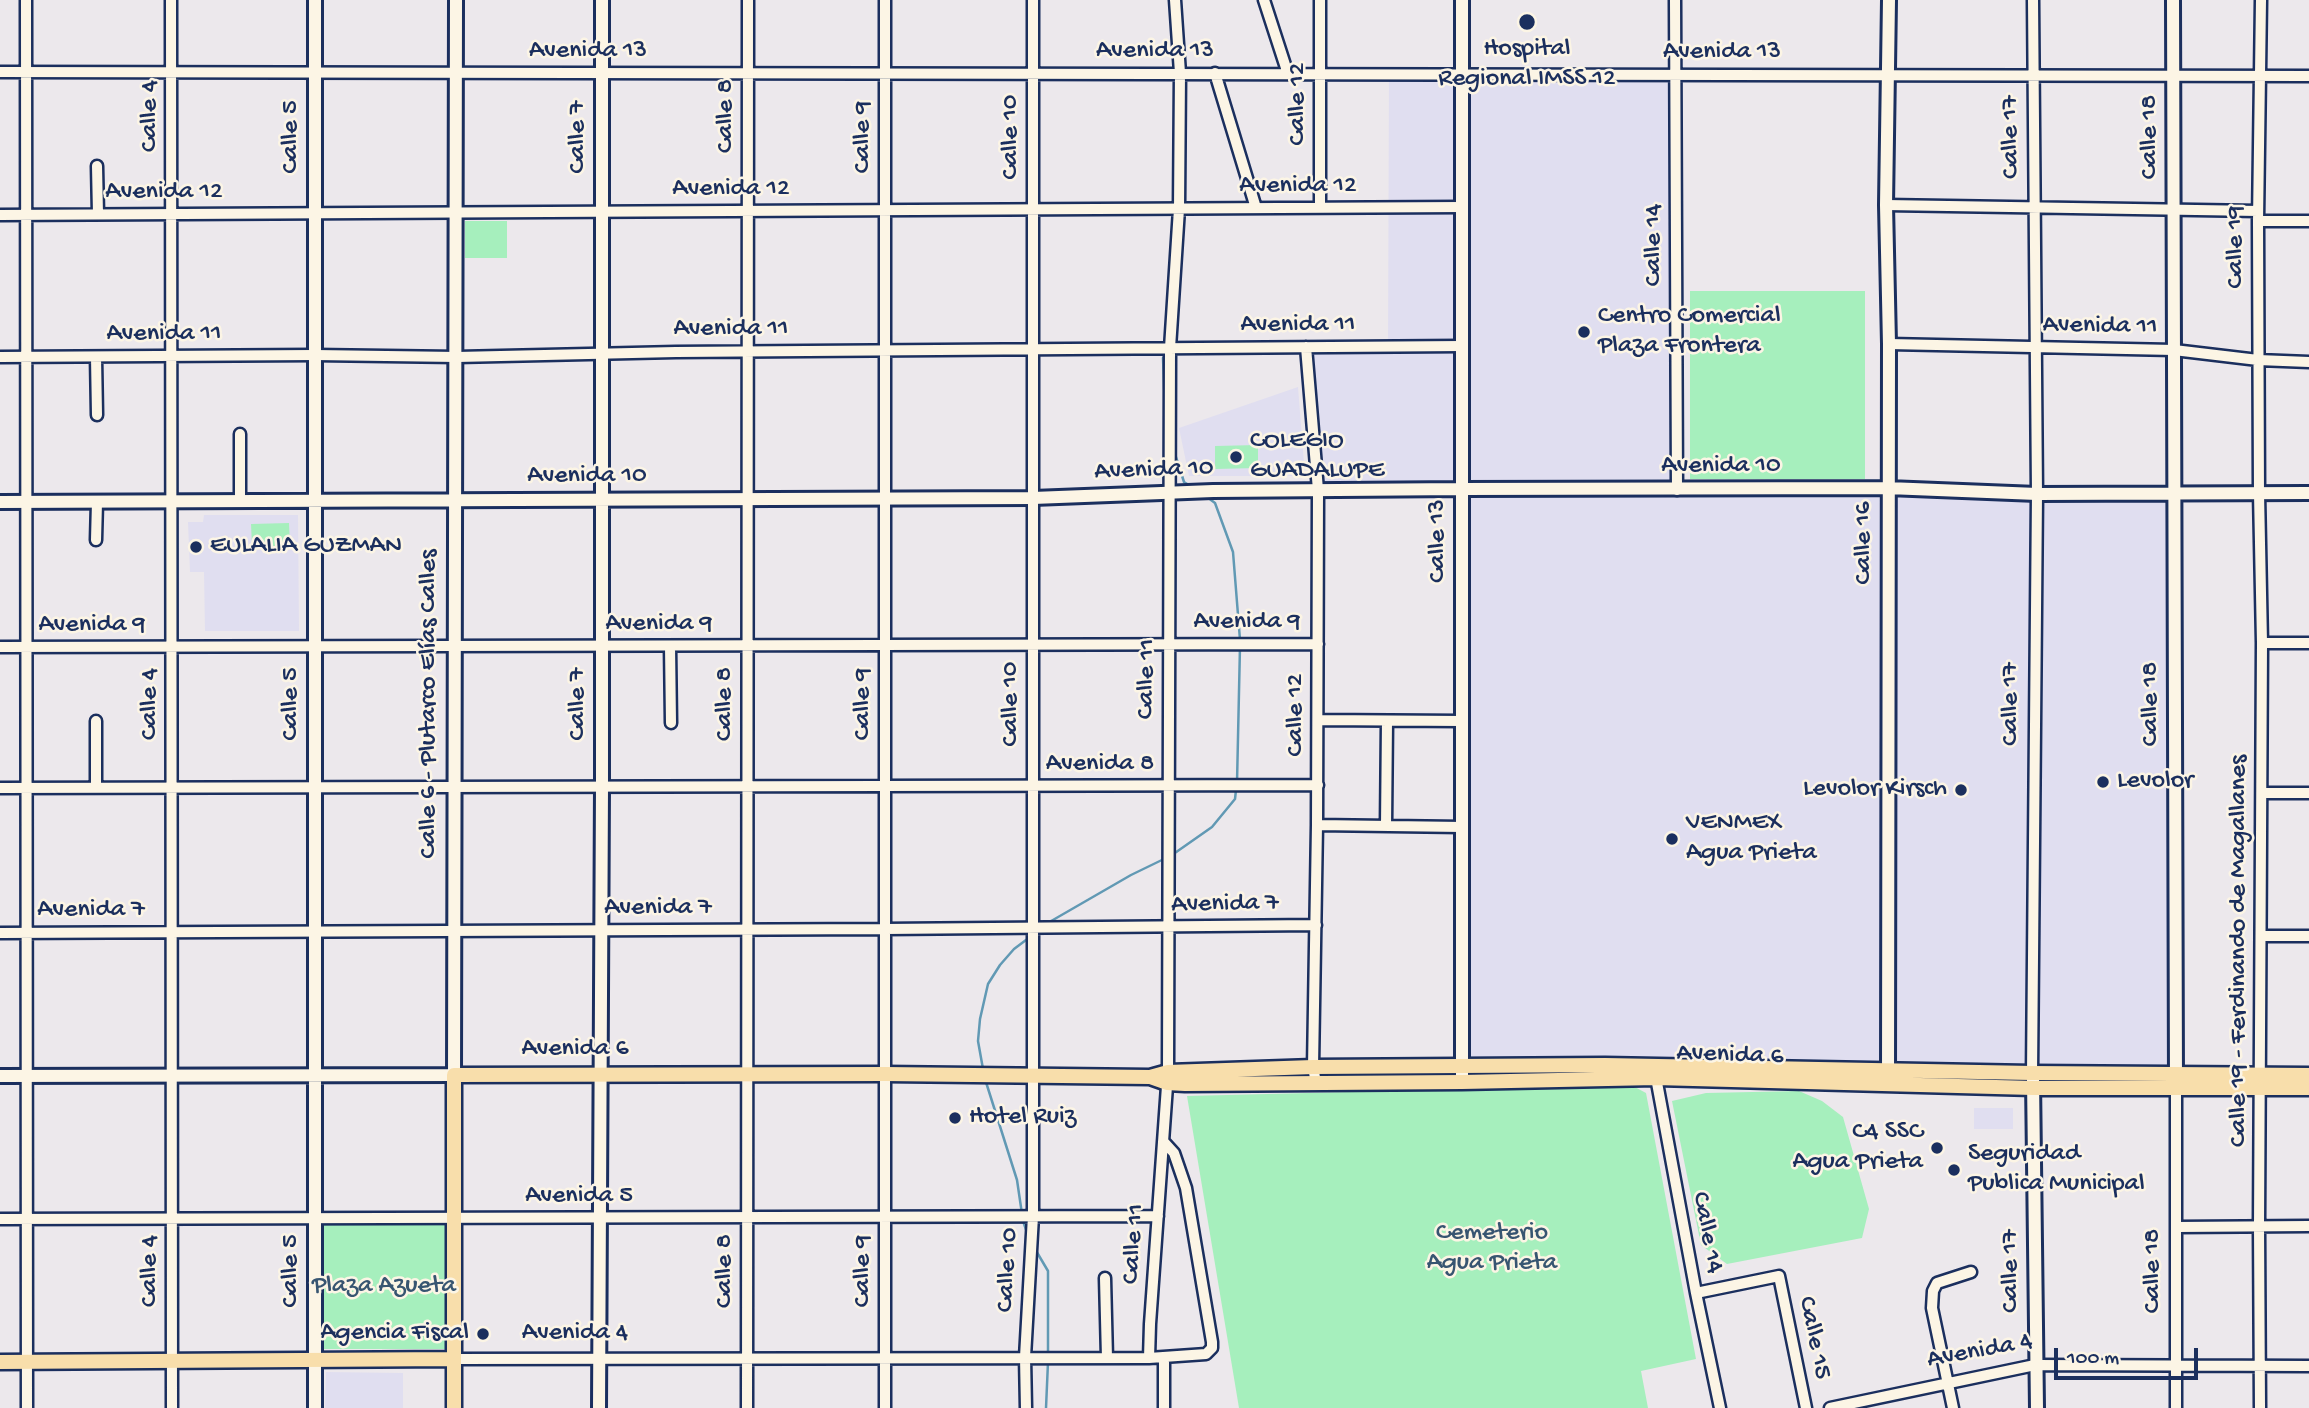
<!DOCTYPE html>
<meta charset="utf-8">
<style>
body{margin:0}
#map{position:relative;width:2309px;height:1408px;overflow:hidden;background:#ece8ec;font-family:"Gochi Hand",sans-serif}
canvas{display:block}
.scale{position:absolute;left:2054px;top:1348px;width:144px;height:32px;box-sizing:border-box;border:4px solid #1b2f5e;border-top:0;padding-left:9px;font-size:21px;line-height:24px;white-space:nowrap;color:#1b2f5e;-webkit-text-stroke:5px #fcf5e5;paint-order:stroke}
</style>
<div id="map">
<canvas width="2309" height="1408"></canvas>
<div class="scale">100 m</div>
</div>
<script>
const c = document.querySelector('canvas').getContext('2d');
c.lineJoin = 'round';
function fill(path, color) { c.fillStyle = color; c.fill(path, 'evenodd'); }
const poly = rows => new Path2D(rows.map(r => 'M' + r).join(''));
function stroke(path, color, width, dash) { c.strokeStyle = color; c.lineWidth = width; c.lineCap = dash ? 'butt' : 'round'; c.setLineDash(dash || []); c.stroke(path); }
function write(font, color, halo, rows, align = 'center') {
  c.font = font + ' "Gochi Hand",sans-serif'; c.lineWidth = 5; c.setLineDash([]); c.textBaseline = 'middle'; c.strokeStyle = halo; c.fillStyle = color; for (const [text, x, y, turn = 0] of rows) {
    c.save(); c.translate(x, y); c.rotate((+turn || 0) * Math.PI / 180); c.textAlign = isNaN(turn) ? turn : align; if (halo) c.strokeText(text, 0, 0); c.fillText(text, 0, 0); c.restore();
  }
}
const built = poly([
 [1389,74,1676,74,1677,490,1318,490,1306,347,1388,346],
 [1298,387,1305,476,1189,476,1179,428],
 [2175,494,2170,1066,1471,1060,1466,497],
 [204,515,298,515,299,631,205,631,204,572,190,572,188,522,203,522],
 [1974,1108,2013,1108,2013,1129,1974,1129],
 [326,1372,403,1373,403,1408,325,1408]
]);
const green = poly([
 [465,221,507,221,507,258,465,258],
 [1690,291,1865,291,1865,479,1690,479],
 [1258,445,1258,468,1215,469,1215,446],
 [289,523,290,546,252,546,251,524],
 [1631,1085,1646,1093,1696,1359,1641,1371,1648,1408,1239,1408,1187,1096],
 [1799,1091,1822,1101,1843,1117,1869,1209,1862,1238,1727,1264,1701,1245,1672,1101,1706,1093],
 [323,1225,446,1225,446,1349,323,1349]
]);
const stream = poly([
 [1163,358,1165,411],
 [1174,451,1184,482,1192,487],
 [1207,497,1215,503,1233,552,1240,640],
 [1237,783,1240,646],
 [1172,855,1212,827,1235,799,1236,790],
 [1046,924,1131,875,1166,858],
 [983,1069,978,1041,980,1019,988,984,1000,965,1014,949,1030,937],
 [985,1079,1017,1180,1022,1214],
 [1023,1221,1029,1238],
 [1035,1249,1048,1271,1048,1355],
 [1046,1408,1048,1362]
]);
const street = poly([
 [26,0,27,1408],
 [171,0,172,1408],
 [1264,0,1288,74],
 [1320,0,1320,208],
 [1675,0,1677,490],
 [0,72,2309,76],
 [1215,73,1256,208],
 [97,166,98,214],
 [1886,205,2258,211],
 [0,215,1462,207],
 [2258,221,2309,221],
 [1889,344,2174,350,2258,360,2309,362],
 [1306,347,1318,490,1317,825,1313,1067,1316,1083],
 [0,357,315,355,457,357,676,352,1462,346],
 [96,357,97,415],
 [240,501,240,434],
 [96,540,97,502],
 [2262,643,2309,643],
 [670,646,671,723],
 [0,647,1318,644],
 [1318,720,1462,721],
 [96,721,96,788],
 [0,788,1318,785],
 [2262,793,2309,793],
 [1317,825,1462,827],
 [1386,826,1387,721],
 [0,933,885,929,1316,925],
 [2262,936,2309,936],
 [1655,1072,1696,1293,1720,1408],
 [2032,1073,2037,494,2033,0],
 [2176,1088,2176,1408],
 [0,1219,1158,1216],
 [2177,1227,2309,1226],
 [1105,1278,1107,1358],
 [1696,1293,1779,1276,1806,1408],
 [1149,1358,1150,1324,1168,1072,1170,348,1179,209,1180,73,1175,0],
 [453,1359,1149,1358,1206,1354,1212,1348,1212,1342,1186,1188,1174,1153,1164,1142],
 [747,1408,748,0],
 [885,1408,885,0],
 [1026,1408,1025,1357,1033,1216,1033,0],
 [1164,1408,1164,1357],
 [1830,1408,2035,1365,2309,1366],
 [1953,1408,1932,1308,1933,1291,1937,1283,1971,1272],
 [2260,1408,2259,1226,2262,643,2259,493,2258,221,2261,0]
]);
const secondary = poly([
 [315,0,315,1408],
 [1462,0,1462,1075],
 [2173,0,2176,1081],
 [0,502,1033,498,1213,491,1462,489,1888,488,2037,494,2309,493],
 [0,1076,454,1075,456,0],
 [1888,1078,1889,344,1886,205,1889,0],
 [2033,1079,2037,1408],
 [599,1408,602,787,602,0]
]);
const primary = poly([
 [1150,1077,1167,1083,1185,1084,1462,1082,1656,1078,2033,1088,2309,1088],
 [0,1362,453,1359],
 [454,1408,454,1075,885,1074,1150,1077,1168,1072,1313,1067,1605,1065,2032,1073,2309,1075]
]);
const markers = [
 [1527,22,9,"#1b2f5e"],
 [1584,332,7,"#1b2f5e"],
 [1236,457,7,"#1b2f5e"],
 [196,547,7,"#1b2f5e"],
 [2103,782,7,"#1b2f5e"],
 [1961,790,7,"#1b2f5e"],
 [1672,839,7,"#1b2f5e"],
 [955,1118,7,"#1b2f5e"],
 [1937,1148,7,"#1b2f5e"],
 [1954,1170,7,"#1b2f5e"],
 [483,1334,7,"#1b2f5e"]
];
const poiNames = [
 ["Hospital",1527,50,"center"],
 ["Regional IMSS 12",1527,80,"center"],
 ["Centro Comercial",1598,317],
 ["Plaza Frontera",1598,347],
 ["COLEGIO",1250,442],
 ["GUADALUPE",1250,472],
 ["EULALIA GUZMAN",210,547],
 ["Levolor",2117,782],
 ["Levolor Kirsch",1947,790,"right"],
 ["VENMEX",1686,824],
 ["Agua Prieta",1686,854],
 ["Hotel Ruiz",969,1118],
 ["C4 SSC",1923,1133,"right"],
 ["Agua Prieta",1923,1163,"right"],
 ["Seguridad",1968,1155],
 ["Publica Municipal",1968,1185],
 ["Agencia Fiscal",469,1334,"right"]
];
const streetNames = [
 ["Avenida 13",588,52],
 ["Avenida 13",1155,52],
 ["Avenida 13",1722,53],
 ["Calle 12",1299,104,-90],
 ["Calle 4",151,116,-90],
 ["Calle 8",727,116,-90],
 ["Calle 5",292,137,-90],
 ["Calle 7",579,137,-90],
 ["Calle 9",864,137,-90],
 ["Calle 10",1012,137,-90],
 ["Calle 17",2012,137,-91],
 ["Calle 18",2151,137,-90],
 ["Avenida 12",1298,187],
 ["Avenida 12",731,190],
 ["Avenida 12",164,193],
 ["Calle 14",1655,245,-90],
 ["Calle 19",2237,247,-90],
 ["Avenida 11",1298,326],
 ["Avenida 11",2100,327,1],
 ["Avenida 11",731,330],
 ["Avenida 11",164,335],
 ["Avenida 10",1721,467],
 ["Avenida 10",1154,471,-2],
 ["Avenida 10",587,477],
 ["Calle 13",1439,541,-90],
 ["Calle 16",1865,543,-90],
 ["Avenida 9",1247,623],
 ["Avenida 9",659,625],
 ["Avenida 9",92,626],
 ["Calle 11",1148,679,-89],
 ["Calle 4",151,704,-90],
 ["Calle 5",292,704,-90],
 ["Calle 6 - Plutarco Elías Calles",430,704,-90],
 ["Calle 7",579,704,-90],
 ["Calle 8",726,704,-90],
 ["Calle 9",864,704,-90],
 ["Calle 10",1012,704,-90],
 ["Calle 17",2012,704,-90],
 ["Calle 18",2152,704,-90],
 ["Calle 12",1297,715,-90],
 ["Avenida 8",1100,765],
 ["Avenida 7",1225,905,-1],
 ["Avenida 7",658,909],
 ["Avenida 7",91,911],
 ["Calle 19 - Ferdinando de Magallanes",2240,951,-90],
 ["Avenida 6",575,1050],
 ["Avenida 6",1730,1056,2],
 ["Avenida 5",579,1197],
 ["Calle 14",1706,1233,79],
 ["Calle 11",1135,1244,-86],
 ["Calle 10",1009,1270,-87],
 ["Calle 4",151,1271,-90],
 ["Calle 5",292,1271,-90],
 ["Calle 8",726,1271,-90],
 ["Calle 9",864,1271,-90],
 ["Calle 17",2012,1271,-90],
 ["Calle 18",2154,1271,-90],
 ["Avenida 4",575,1334],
 ["Calle 15",1813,1338,78],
 ["Avenida 4",1980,1352,-10]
];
const parkNames = [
 ["Cemeterio",1492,1234],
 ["Agua Prieta",1492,1264],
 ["Plaza Azueta",384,1287]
];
fill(built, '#e0def0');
fill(green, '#a6efbd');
stroke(stream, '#6199b4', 2.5);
stroke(street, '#1b2f5e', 15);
stroke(secondary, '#1b2f5e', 18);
stroke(primary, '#1b2f5e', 19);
stroke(street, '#fcf5e5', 10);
stroke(secondary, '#fcf5e5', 12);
stroke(primary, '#f8deab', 14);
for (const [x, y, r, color] of markers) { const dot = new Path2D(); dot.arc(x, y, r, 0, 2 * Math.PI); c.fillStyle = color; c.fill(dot); stroke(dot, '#fcf5e5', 2.5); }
write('26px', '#1b2f5e', '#fcf5e5', poiNames, 'left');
write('26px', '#1b2f5e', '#fcf5e5', streetNames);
write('26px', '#375571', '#fcf5e5', parkNames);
</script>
